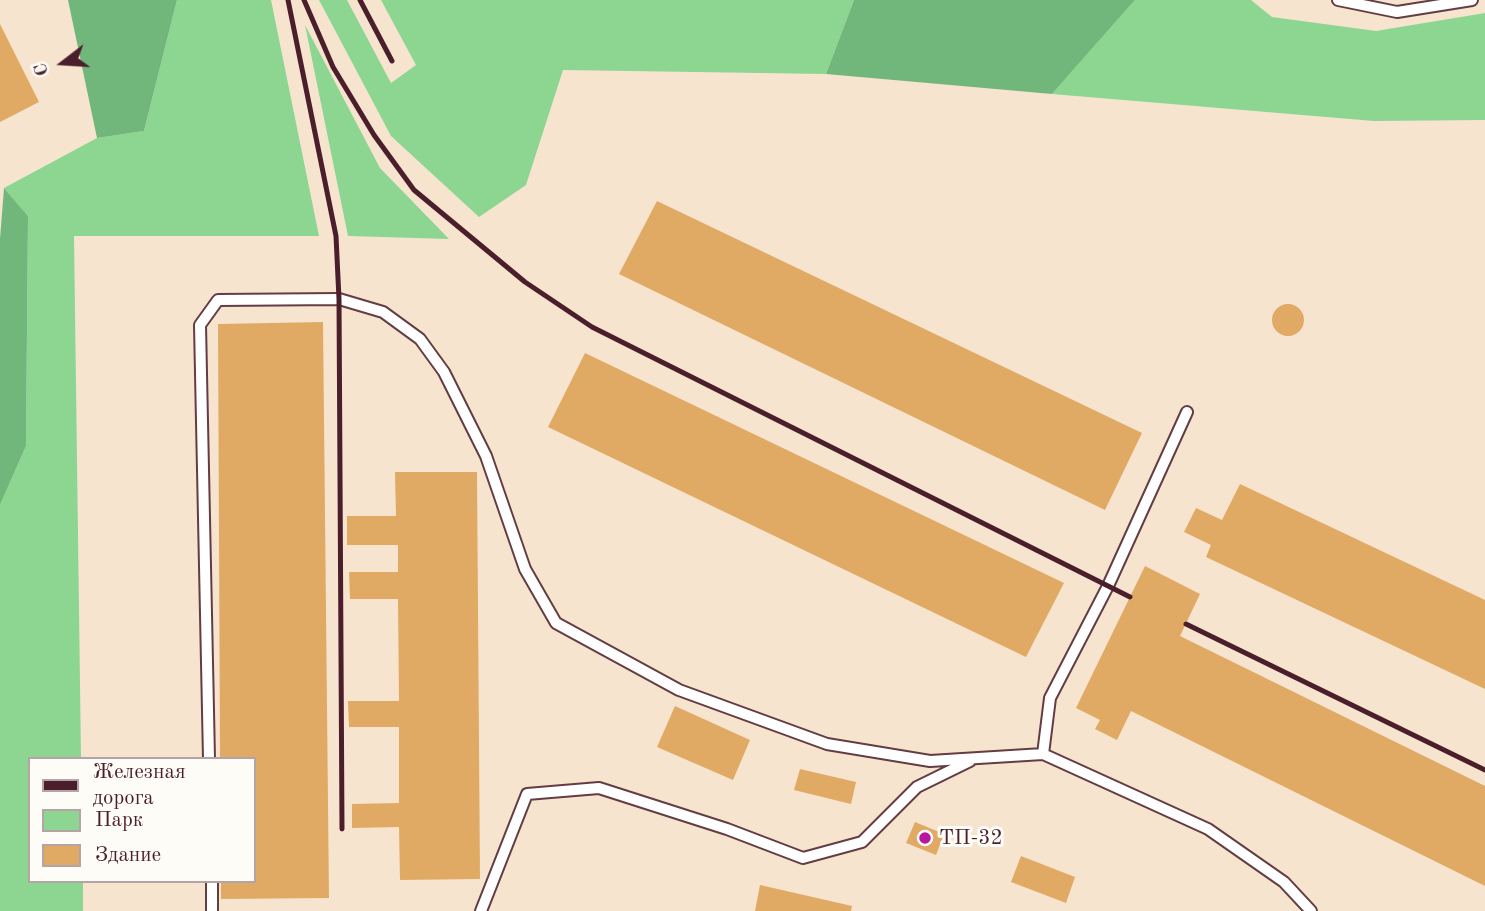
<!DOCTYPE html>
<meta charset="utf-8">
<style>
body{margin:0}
#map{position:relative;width:1485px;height:911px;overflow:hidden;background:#f7e4cf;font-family:"Old Standard TT",serif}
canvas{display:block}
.legend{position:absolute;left:28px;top:757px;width:228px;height:126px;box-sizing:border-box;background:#fdfcf7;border:2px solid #b5a4a5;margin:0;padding:9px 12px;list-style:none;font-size:21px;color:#4a1f2b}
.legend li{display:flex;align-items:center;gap:14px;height:35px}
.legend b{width:35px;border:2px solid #b5a4a5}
.north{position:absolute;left:28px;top:28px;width:70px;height:70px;-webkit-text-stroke:5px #fdfcf7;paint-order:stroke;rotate:253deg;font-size:19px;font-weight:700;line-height:28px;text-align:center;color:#4a1f2b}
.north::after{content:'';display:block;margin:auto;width:24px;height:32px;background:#4a1f2b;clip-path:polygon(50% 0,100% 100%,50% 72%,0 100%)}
</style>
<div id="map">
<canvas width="1485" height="911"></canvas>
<ul class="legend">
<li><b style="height:9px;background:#4a1f2b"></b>Железная дорога</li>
<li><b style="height:19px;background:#8cd691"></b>Парк</li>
<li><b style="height:19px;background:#e0aa64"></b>Здание</li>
</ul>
<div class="north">С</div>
</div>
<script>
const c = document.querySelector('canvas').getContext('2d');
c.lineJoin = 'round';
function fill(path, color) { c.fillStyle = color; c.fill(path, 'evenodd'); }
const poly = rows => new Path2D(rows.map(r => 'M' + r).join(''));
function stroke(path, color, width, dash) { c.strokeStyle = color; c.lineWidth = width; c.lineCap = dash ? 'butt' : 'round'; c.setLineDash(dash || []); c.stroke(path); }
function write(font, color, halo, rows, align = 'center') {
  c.font = font + ' "Old Standard TT",serif'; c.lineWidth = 6; c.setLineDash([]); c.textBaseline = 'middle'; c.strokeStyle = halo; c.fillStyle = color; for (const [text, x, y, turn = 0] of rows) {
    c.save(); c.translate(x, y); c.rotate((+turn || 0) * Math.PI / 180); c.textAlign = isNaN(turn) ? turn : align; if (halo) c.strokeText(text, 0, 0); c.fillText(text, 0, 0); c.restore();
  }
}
const green = poly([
 [177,0,271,0,319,236,74,236,81,759,30,759,30,881,83,881,83,911,0,911,0,505,26,446,28,216,4,188,97,138,144,131],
 [319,0,347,0,391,83,416,65,381,0,854,0,826,74,563,70,526,185,479,217,391,136],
 [1135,0,1251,0,1272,17,1376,31,1485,13,1485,120,1374,121,1052,94],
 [305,25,380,168,449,239,348,236]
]);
const forest = poly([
 [68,0,177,0,144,131,97,138],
 [854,0,1135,0,1052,94,826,74],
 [4,188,28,216,26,446,0,505,0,239]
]);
const building = poly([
 [0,24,39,102,0,122],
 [657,201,1142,433,1105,510,619,274],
 '1272 320a16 16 0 1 1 32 0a16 16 0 1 1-32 0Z',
 [323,322,329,898,221,899,221,881,254,881,254,759,220,759,218,324],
 [585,353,1064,583,1026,657,548,427],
 [395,472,477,472,480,879,400,880,399,827,352,828,352,804,399,803,399,727,349,727,348,701,399,701,398,599,350,599,349,572,398,572,398,545,347,545,347,516,396,516],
 [1240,484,1485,600,1485,689,1206,557,1211,545,1184,532,1196,508,1222,520],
 [1145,566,1200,594,1180,636,1485,786,1485,886,1131,711,1117,740,1095,729,1100,720,1076,708],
 [675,706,750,740,733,780,657,747],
 [800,769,856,782,851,804,794,790],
 [915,822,944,834,936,855,906,843],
 [1021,856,1075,877,1066,903,1011,882],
 [760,885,852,906,851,911,755,911]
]);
const service = poly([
 [1338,0,1397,12,1472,0],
 [1043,754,1050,698,1108,586,1187,412],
 [209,759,200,325,218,300,339,299,383,312,420,339,444,372,486,456,525,569,556,623,679,690,827,744,930,761,1043,754,1208,829,1284,882,1311,911],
 [212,881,212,911],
 [481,911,527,794,599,788,727,829,803,858,862,842,917,787,970,761]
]);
const rail = poly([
 [288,0,336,236,339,299,342,829],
 [304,0,333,67,374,135,414,190,525,282,592,327,1130,597],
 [360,0,392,61],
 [1186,624,1485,770]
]);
const markers = [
 [925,838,7,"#b5179e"]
];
const poiNames = [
 ["ТП-32",939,838]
];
fill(green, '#8cd691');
fill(forest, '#71b77b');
fill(building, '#e0aa64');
stroke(service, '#643d44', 14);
stroke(service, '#fff', 10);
stroke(rail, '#4a1f2b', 5);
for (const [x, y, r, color] of markers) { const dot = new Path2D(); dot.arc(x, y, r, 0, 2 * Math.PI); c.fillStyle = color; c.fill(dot); stroke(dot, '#fdfcf7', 2.5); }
write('21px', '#4a1f2b', '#fdfcf7', poiNames, 'left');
</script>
